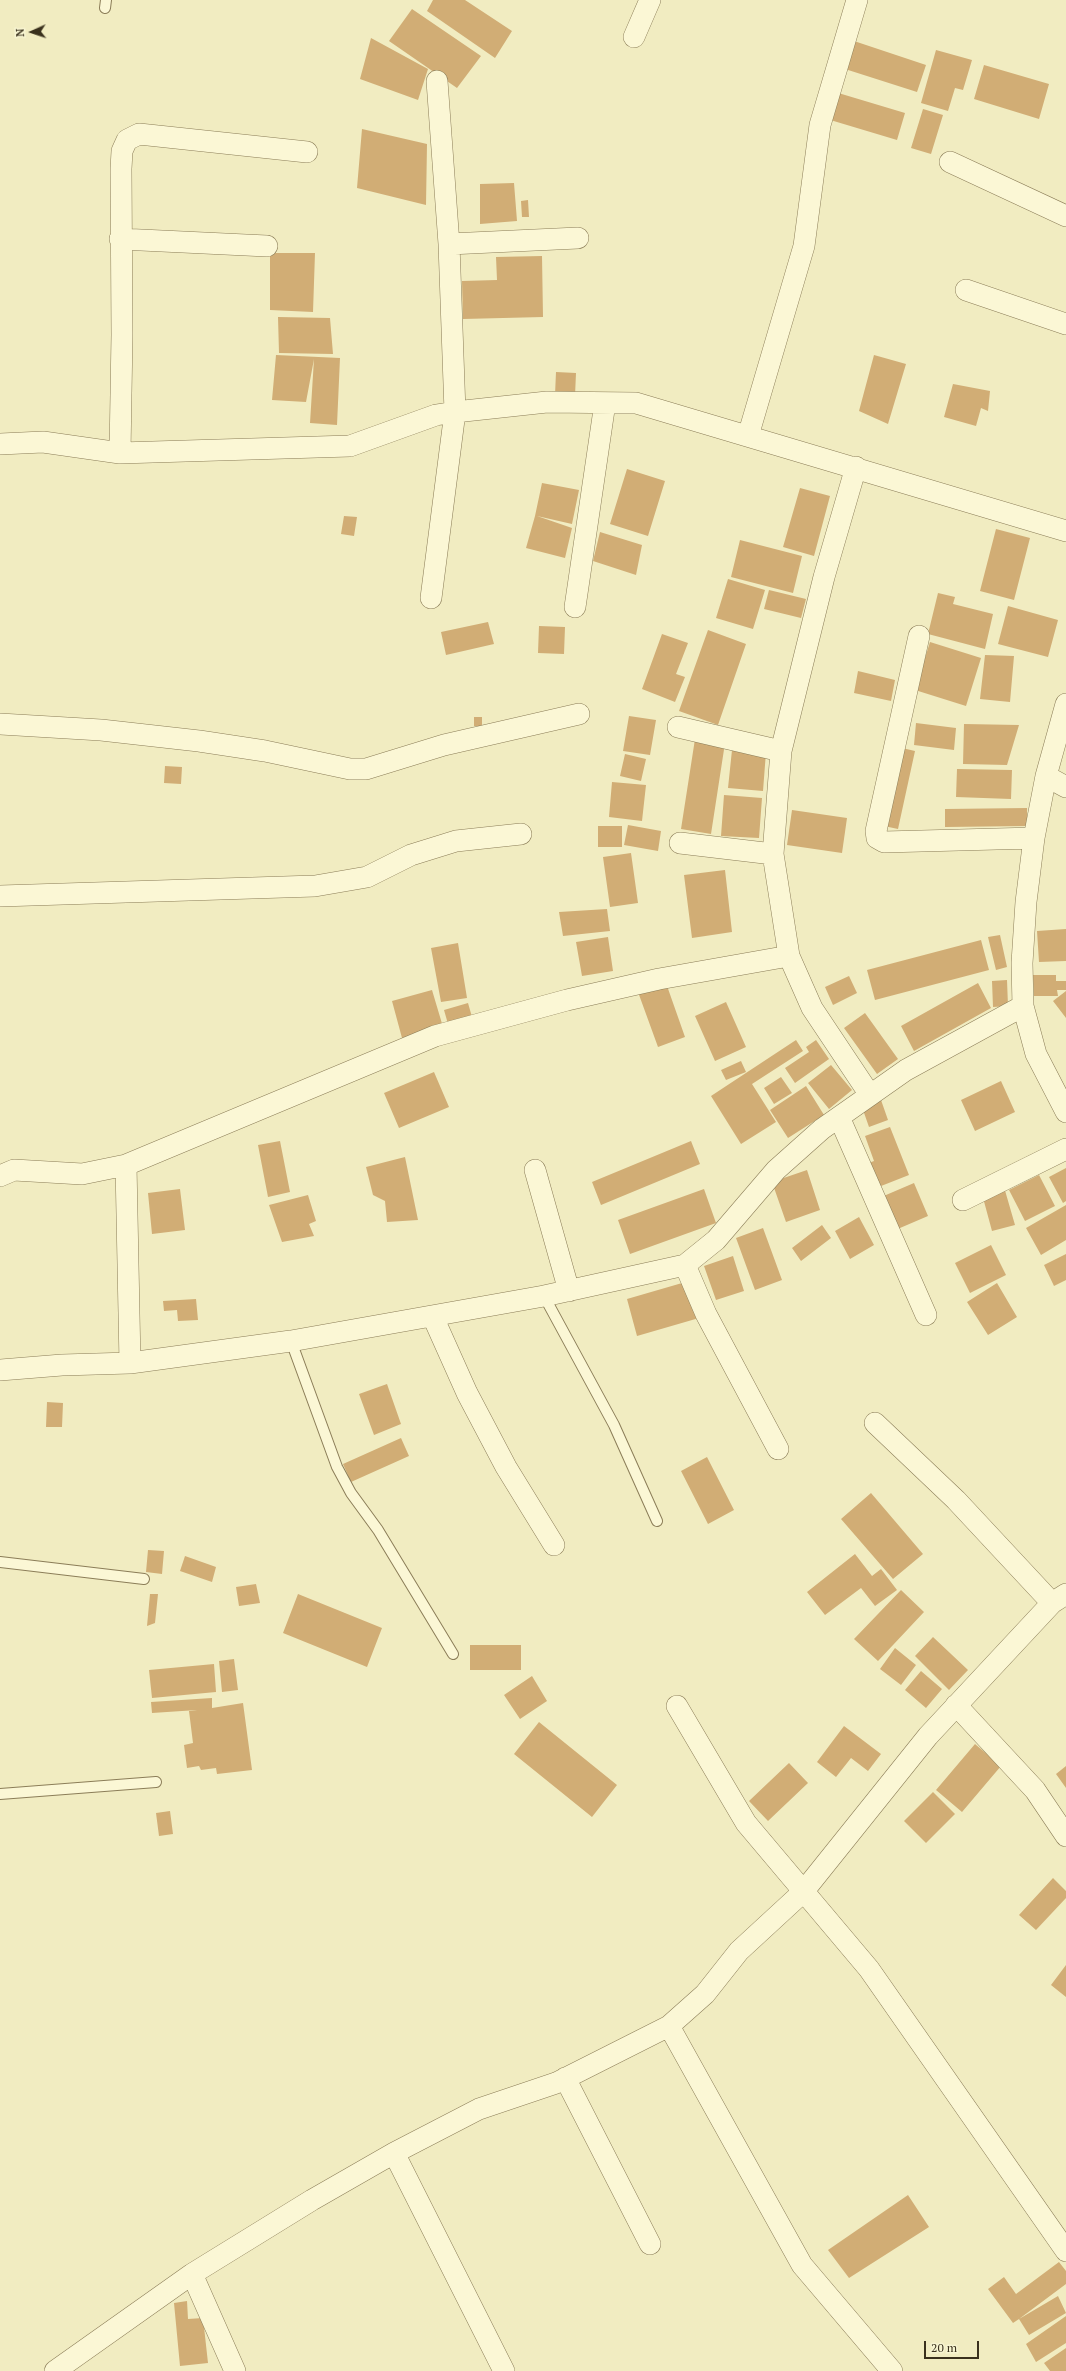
<!DOCTYPE html>
<style>
body{margin:0}
#map{position:relative;width:1066px;height:2371px;overflow:hidden;background:#f1ecc1;font-family:"PT Serif",serif}
canvas{display:block}
.north{position:absolute;left:12px;top:12px;width:40px;height:40px;-webkit-text-stroke:3px #f7f4d1;paint-order:stroke;rotate:267deg;font-size:11px;font-weight:700;line-height:16px;text-align:center;color:#3a311d}
.north::after{content:'';display:block;margin:auto;width:14px;height:18px;background:#3a311d;clip-path:polygon(50% 0,100% 100%,50% 72%,0 100%)}
.scale{position:absolute;left:924px;top:2341px;width:55px;height:18px;box-sizing:border-box;border:2px solid #3a311d;border-top:0;padding-left:5px;font-size:12px;line-height:14px;white-space:nowrap;color:#3a311d;-webkit-text-stroke:3px #f7f4d1;paint-order:stroke}
</style>
<div id="map">
<canvas width="1066" height="2371"></canvas>
<div class="north">N</div>
<div class="scale">20 m</div>
</div>
<script>
const c = document.querySelector('canvas').getContext('2d');
c.lineJoin = 'round';
function fill(path, color) { c.fillStyle = color; c.fill(path, 'evenodd'); }
const poly = rows => new Path2D(rows.map(r => 'M' + r).join(''));
function stroke(path, color, width, dash) { c.strokeStyle = color; c.lineWidth = width; c.lineCap = dash ? 'butt' : 'round'; c.setLineDash(dash || []); c.stroke(path); }
const building = poly([
 [433,0,465,0,512,31,495,58,427,11],
 [412,9,481,56,457,88,389,41],
 [371,38,428,69,418,100,360,79],
 [854,41,926,65,917,92,845,69],
 [936,50,972,60,963,90,955,88,948,111,921,103],
 [984,65,1049,84,1039,119,974,99],
 [835,92,905,113,897,140,827,119],
 [923,109,943,115,931,154,911,148],
 [362,129,427,144,426,205,357,188],
 [514,183,517,221,480,224,480,184],
 [528,200,529,217,522,217,521,201],
 [270,253,315,253,313,312,270,310],
 [542,256,543,317,463,319,462,281,497,280,496,257],
 [278,317,330,318,333,354,279,353],
 [276,355,340,358,337,425,310,423,314,359,306,402,272,400],
 [874,355,906,364,888,424,859,411],
 [556,372,576,373,575,396,555,395],
 [953,384,990,391,988,411,981,408,976,426,944,417],
 [627,469,665,481,648,536,610,524],
 [542,483,579,490,572,524,537,516,572,528,565,558,526,548,535,516],
 [800,488,830,496,814,556,783,547],
 [344,516,357,517,354,536,341,534],
 [996,529,1030,538,1014,600,980,591],
 [600,532,642,545,636,575,593,561],
 [740,540,802,556,793,593,731,577],
 [728,579,765,590,753,629,716,618],
 [769,590,806,599,801,618,764,609],
 [938,593,955,597,953,604,993,614,985,649,928,634],
 [1008,606,1058,620,1048,657,998,644],
 [488,622,494,644,446,655,441,632],
 [539,626,565,627,564,654,538,653],
 [708,630,746,644,718,725,679,711],
 [662,634,688,643,676,674,685,677,675,702,642,689],
 [930,642,981,658,966,706,915,690],
 [985,655,1014,656,1010,702,980,699],
 [858,671,895,680,891,701,854,693],
 [629,716,656,720,650,755,623,751],
 [474,717,482,717,482,726,474,726],
 [916,723,956,728,954,750,914,745],
 [964,724,1019,725,1007,765,963,764],
 [695,739,725,743,711,834,681,829],
 [902,748,915,751,898,829,884,826],
 [732,750,766,752,763,791,728,788],
 [625,754,646,759,641,781,620,776],
 [165,766,182,767,181,784,164,783],
 [957,769,1012,770,1011,799,956,797],
 [612,782,646,785,642,821,609,817],
 [724,795,762,798,759,838,721,836],
 [1027,808,1027,826,945,827,945,809],
 [792,810,847,818,842,853,787,845],
 [628,825,661,831,658,851,624,845],
 [598,826,622,826,622,847,598,847],
 [631,853,638,903,610,907,603,857],
 [725,870,732,932,692,938,684,875],
 [607,909,610,931,563,936,559,912],
 [1066,929,1066,961,1039,962,1037,931],
 [1000,935,1007,967,996,970,988,937],
 [608,937,613,971,582,976,576,942],
 [981,940,989,970,875,1000,867,970],
 [458,943,467,998,441,1002,431,948],
 [1033,975,1056,975,1056,981,1066,981,1066,990,1057,990,1058,996,1034,996],
 [849,976,857,993,833,1005,825,987],
 [1007,980,1008,1006,993,1007,992,981],
 [666,983,685,1037,658,1047,638,992],
 [978,983,991,1008,914,1051,901,1026],
 [432,990,443,1027,402,1038,392,1001],
 [1066,991,1066,1018,1053,1001],
 [726,1002,746,1047,715,1061,695,1016],
 [468,1003,472,1017,448,1024,444,1010],
 [865,1013,898,1059,877,1074,844,1028],
 [796,1040,803,1051,752,1084,776,1122,741,1144,711,1096],
 [816,1040,829,1059,795,1083,785,1068,809,1052,806,1047],
 [741,1061,746,1072,726,1080,721,1070],
 [831,1065,852,1090,829,1109,808,1083],
 [434,1072,449,1107,399,1128,384,1093],
 [781,1077,792,1093,774,1104,764,1088],
 [1001,1081,1015,1112,975,1131,961,1100],
 [806,1086,824,1115,788,1138,770,1110],
 [881,1100,888,1120,869,1127,862,1107],
 [890,1127,909,1175,876,1188,866,1164,874,1161,865,1136],
 [280,1141,290,1192,268,1197,258,1145],
 [691,1141,700,1164,601,1205,592,1182],
 [405,1157,418,1220,387,1222,385,1201,373,1195,366,1167],
 [1066,1168,1066,1201,1063,1203,1049,1177],
 [807,1170,820,1210,786,1222,772,1182],
 [1039,1175,1055,1206,1025,1221,1009,1190],
 [914,1183,928,1216,893,1231,879,1198],
 [1004,1187,1015,1225,992,1231,982,1194],
 [180,1189,185,1230,152,1234,148,1193],
 [704,1189,716,1223,630,1254,618,1220],
 [308,1195,316,1221,309,1224,314,1236,282,1242,269,1205],
 [1066,1205,1066,1240,1041,1255,1026,1228],
 [859,1217,874,1245,850,1259,835,1231],
 [822,1225,831,1238,801,1261,792,1248],
 [763,1228,782,1280,755,1290,736,1238],
 [991,1245,1006,1275,970,1293,955,1263],
 [1066,1254,1066,1280,1054,1286,1044,1265],
 [733,1256,744,1291,716,1300,704,1266],
 [689,1281,699,1318,637,1336,627,1299],
 [997,1283,1017,1317,988,1335,967,1302],
 [196,1299,198,1320,178,1321,177,1310,164,1311,163,1301],
 [387,1384,401,1424,374,1435,359,1394],
 [47,1402,63,1403,62,1427,46,1427],
 [401,1438,409,1456,351,1482,343,1464],
 [707,1457,734,1510,708,1524,681,1471],
 [871,1493,923,1554,893,1579,841,1519],
 [148,1550,164,1551,162,1574,146,1572],
 [855,1554,872,1576,881,1569,897,1590,875,1606,861,1588,825,1615,807,1592],
 [185,1556,216,1567,212,1582,180,1571],
 [256,1584,260,1603,239,1606,236,1587],
 [901,1590,924,1612,878,1661,854,1639],
 [150,1594,158,1594,155,1623,147,1626],
 [298,1594,382,1628,367,1667,283,1633],
 [933,1637,968,1670,949,1690,915,1656],
 [470,1645,521,1645,521,1670,470,1670],
 [895,1648,916,1665,901,1685,880,1669],
 [234,1659,238,1690,222,1692,219,1661],
 [214,1664,216,1692,152,1698,149,1670],
 [921,1671,942,1689,926,1708,905,1690],
 [532,1676,547,1701,520,1719,504,1695],
 [212,1698,212,1708,243,1703,252,1770,217,1774,216,1768,201,1770,199,1766,187,1768,184,1745,193,1743,189,1711,197,1710,152,1713,151,1702],
 [539,1722,617,1785,592,1817,514,1754],
 [844,1726,881,1754,868,1771,851,1758,836,1777,817,1762],
 [975,1744,1001,1766,962,1812,936,1790],
 [789,1763,808,1783,768,1821,749,1801],
 [1066,1766,1066,1788,1056,1774],
 [933,1792,955,1814,926,1843,904,1821],
 [170,1811,173,1834,159,1836,156,1813],
 [1053,1878,1066,1891,1066,1898,1036,1930,1019,1915],
 [1066,1965,1066,1997,1051,1985],
 [908,2195,929,2227,849,2278,828,2250],
 [1059,2262,1066,2271,1066,2284,1019,2319,1058,2296,1066,2313,1029,2335,1019,2319,1013,2323,988,2289,1004,2277,1016,2294],
 [187,2301,188,2319,203,2318,208,2363,180,2366,174,2303],
 [1066,2316,1066,2343,1036,2362,1026,2344],
 [1066,2348,1066,2371,1050,2371,1044,2363]
]);
const lane = poly([
 [105,8,106,0],
 [544,1296,614,1425,657,1521],
 [291,1341,337,1467,351,1493,378,1530,453,1654],
 [0,1562,144,1579],
 [0,1794,156,1782]
]);
const street = poly([
 [634,37,650,0],
 [950,162,1066,216],
 [120,239,267,246],
 [449,244,578,238],
 [966,290,1066,324],
 [748,436,804,246,820,125,857,0],
 [0,444,43,442,120,453,350,446,436,415,455,412,547,402,636,403,1066,531],
 [120,453,122,335,121,169,122,151,127,140,139,134,307,152],
 [856,467,824,577,781,751,773,854,789,956,812,1008,870,1095],
 [431,598,455,412,449,244,437,81],
 [575,607,605,403],
 [919,636,876,831,877,838,884,842,1034,838],
 [1066,704,1046,776,1034,838,1026,902,1022,963,1023,1006,1036,1054,1066,1112],
 [0,724,101,730,199,741,265,751,350,769,366,769,444,745,579,714],
 [678,727,781,751],
 [1046,776,1066,787],
 [680,843,773,854],
 [0,896,315,886,367,877,411,855,456,841,521,834],
 [839,1117,926,1315],
 [126,1165,130,1363],
 [535,1170,569,1291],
 [0,1176,14,1170,82,1174,126,1165,435,1036,567,1000,659,979,789,956],
 [963,1200,1066,1149],
 [685,1265,706,1314,778,1449],
 [433,1317,467,1393,506,1467,554,1545],
 [0,1370,62,1365,130,1363,291,1341,544,1296,685,1265,716,1240,776,1170,822,1129,906,1070,1023,1006],
 [875,1423,956,1500,1052,1603],
 [956,1705,1035,1790,1066,1836],
 [677,1706,746,1823,869,1969,1066,2251],
 [669,2026,802,2265,892,2371],
 [565,2078,650,2244],
 [394,2153,504,2371],
 [192,2274,235,2371],
 [55,2371,192,2274,312,2200,394,2153,479,2109,556,2083,669,2026,705,1994,739,1951,803,1892,928,1736,1052,1603,1066,1594]
]);
fill(building, '#d1ad75');
stroke(lane, '#8b7d58', 12);
stroke(street, '#8b7d58', 22);
stroke(lane, '#fbf7d5', 10);
stroke(street, '#fbf7d5', 21);
</script>
